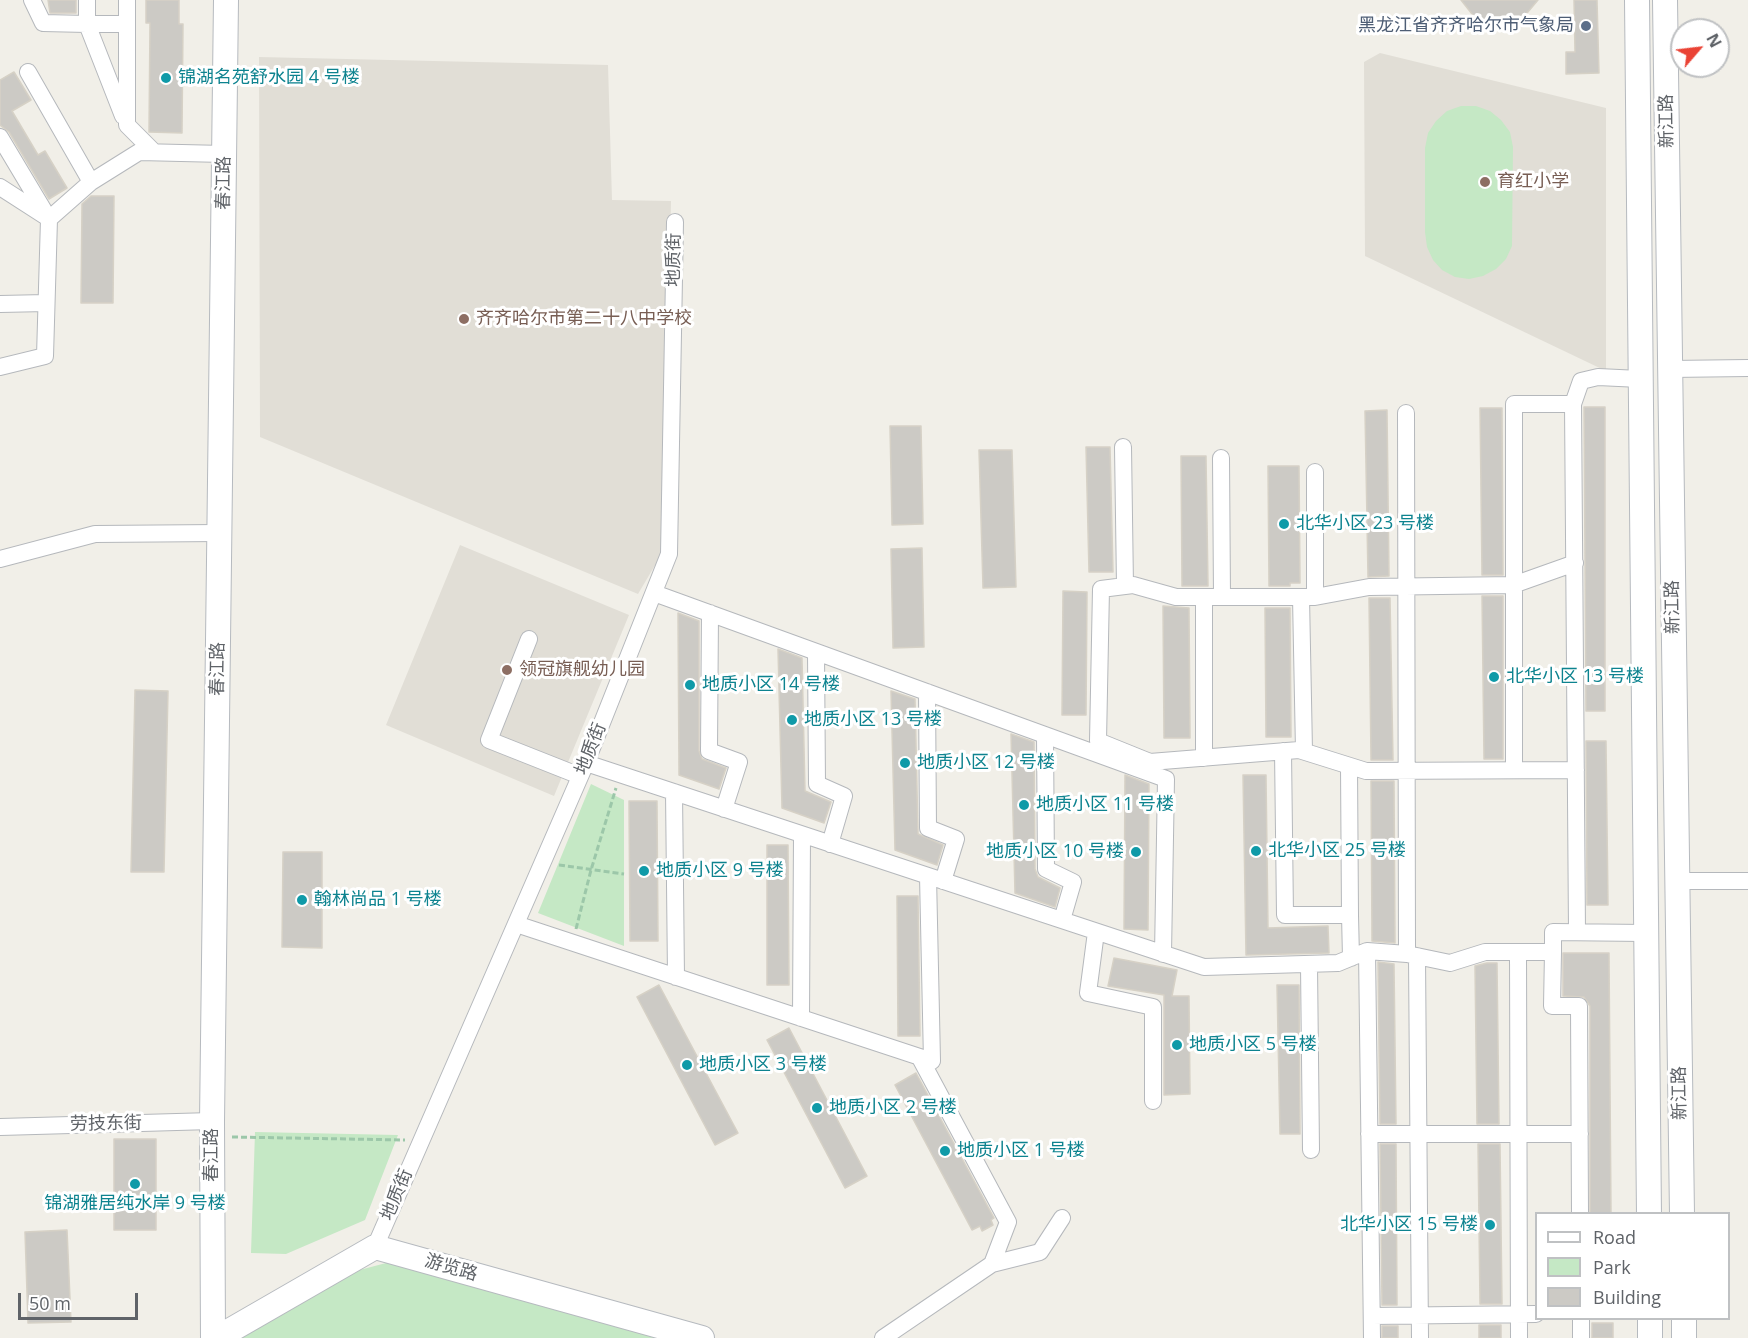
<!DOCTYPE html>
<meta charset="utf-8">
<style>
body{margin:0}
#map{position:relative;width:1748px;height:1338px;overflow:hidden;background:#f1efe8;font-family:"Open Sans",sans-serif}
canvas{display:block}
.legend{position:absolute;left:1535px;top:1212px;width:195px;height:108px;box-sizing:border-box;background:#fff;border:2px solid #bfc1c3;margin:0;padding:8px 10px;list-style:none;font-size:18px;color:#5f6368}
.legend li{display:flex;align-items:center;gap:12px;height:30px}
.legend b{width:30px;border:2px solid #bfc1c3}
.north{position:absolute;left:1670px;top:18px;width:60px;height:60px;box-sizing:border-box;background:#fff;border:2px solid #bfc1c3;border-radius:50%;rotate:62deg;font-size:16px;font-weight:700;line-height:24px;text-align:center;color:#5f6368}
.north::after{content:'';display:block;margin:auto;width:21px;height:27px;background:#ea4335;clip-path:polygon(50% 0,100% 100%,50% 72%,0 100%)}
.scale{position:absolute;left:18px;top:1293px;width:120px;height:27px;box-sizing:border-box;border:3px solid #5f6368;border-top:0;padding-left:8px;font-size:18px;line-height:21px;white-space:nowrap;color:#5f6368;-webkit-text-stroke:4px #fff;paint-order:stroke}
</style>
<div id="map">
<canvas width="1748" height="1338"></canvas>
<ul class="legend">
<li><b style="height:8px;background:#fff"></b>Road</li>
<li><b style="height:16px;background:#c5e8c5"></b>Park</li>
<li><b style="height:16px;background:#cccac5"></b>Building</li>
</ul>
<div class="north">N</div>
<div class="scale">50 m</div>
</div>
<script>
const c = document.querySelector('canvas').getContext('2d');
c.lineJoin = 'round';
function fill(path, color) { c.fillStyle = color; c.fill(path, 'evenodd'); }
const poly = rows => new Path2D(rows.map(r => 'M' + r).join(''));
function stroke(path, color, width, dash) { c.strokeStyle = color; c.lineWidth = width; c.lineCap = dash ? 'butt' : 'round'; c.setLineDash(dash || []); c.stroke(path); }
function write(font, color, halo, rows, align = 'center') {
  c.font = font + ' "Open Sans","Noto Sans SC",sans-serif'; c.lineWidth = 6; c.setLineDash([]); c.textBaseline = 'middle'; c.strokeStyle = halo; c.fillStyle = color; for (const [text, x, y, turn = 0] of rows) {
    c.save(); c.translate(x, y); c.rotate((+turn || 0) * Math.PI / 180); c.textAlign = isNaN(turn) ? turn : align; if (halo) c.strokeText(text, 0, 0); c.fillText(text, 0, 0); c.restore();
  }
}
const education = poly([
 [1380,53,1606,108,1606,371,1365,256,1364,62],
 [259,57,608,65,612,200,671,201,664,550,638,594,260,437],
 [460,545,629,615,554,796,386,725]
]);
const green = poly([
 [1461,106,1476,106,1490,111,1501,120,1510,132,1513,147,1512,246,1506,259,1496,269,1483,276,1469,279,1455,277,1442,270,1433,260,1427,247,1425,232,1425,148,1428,133,1436,121,1447,111],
 [591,784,624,800,624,946,538,913],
 [255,1132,398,1135,365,1220,286,1254,251,1253],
 [409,1257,701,1338,238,1338,329,1278]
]);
const building = poly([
 [48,0,76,0,76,13,50,13,48,0],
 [146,0,179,0,179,24,183,24,182,133,149,132,150,23,146,23,146,0],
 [1461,0,1538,0,1522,19,1510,25,1496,26,1483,22,1472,14,1461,0],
 [1574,0,1597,0,1599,73,1566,74,1566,52,1575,52,1574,0],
 [14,72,31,100,12,111,38,155,45,151,67,188,49,199,9,132,0,125,0,80,14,72],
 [91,196,114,196,113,303,81,303,82,204,91,196],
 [1584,407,1605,407,1605,711,1586,711,1584,407],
 [1480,408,1502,408,1503,575,1482,575,1480,408],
 [1387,410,1389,576,1368,577,1365,411,1387,410],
 [890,426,921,426,923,524,892,525,890,426],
 [1086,447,1110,447,1113,572,1089,572,1086,447],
 [979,450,1012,450,1016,587,983,588,979,450],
 [1181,456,1206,456,1208,586,1182,586,1181,456],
 [1268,466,1299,466,1300,583,1290,583,1290,586,1269,586,1268,466],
 [922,548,924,647,893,648,891,549,922,548],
 [1063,591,1087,592,1086,715,1062,715,1063,591],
 [1482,596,1503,596,1503,759,1484,759,1482,596],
 [1369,598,1390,598,1393,760,1371,760,1369,598],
 [1163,606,1189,608,1190,738,1164,738,1163,606],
 [1265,608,1290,608,1291,737,1266,737,1265,608],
 [678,613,699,621,699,751,702,759,726,768,719,789,679,775,678,613],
 [778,649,802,658,805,791,831,802,824,823,782,808,778,649],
 [135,690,168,691,164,872,131,872,135,690],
 [891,691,915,699,918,834,943,845,937,865,895,850,891,691],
 [1011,734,1034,742,1035,869,1038,877,1060,888,1055,907,1015,893,1011,734],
 [1586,741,1606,741,1608,905,1587,905,1586,741],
 [1125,775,1149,784,1148,930,1124,929,1125,775],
 [1243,775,1266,775,1268,928,1328,926,1329,953,1246,955,1243,775],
 [1371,781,1394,781,1395,943,1372,941,1371,781],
 [629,801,657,801,658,941,630,941,629,801],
 [767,845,788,845,789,985,767,985,767,845],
 [283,852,322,852,322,948,282,947,283,852],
 [897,896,918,896,920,1036,898,1036,897,896],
 [1563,953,1609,953,1611,1214,1590,1214,1590,1006,1584,997,1563,996,1563,953],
 [1114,958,1177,970,1172,996,1189,996,1190,1094,1164,1095,1164,995,1108,986,1114,958],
 [1378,962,1394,964,1396,1124,1380,1124,1378,962],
 [1487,963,1497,963,1499,1124,1477,1124,1475,966,1487,963],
 [659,985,738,1133,715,1145,637,997,659,985],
 [1277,985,1299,985,1300,1134,1280,1134,1277,985],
 [789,1028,867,1176,845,1188,767,1040,789,1028],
 [916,1073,994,1218,991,1220,993,1225,982,1231,980,1226,972,1230,895,1085,916,1073],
 [114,1139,156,1139,156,1230,114,1230,114,1139],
 [1380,1144,1396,1144,1397,1305,1382,1305,1380,1144],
 [1478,1144,1500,1144,1502,1304,1480,1304,1478,1144],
 [67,1230,71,1322,28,1323,25,1232,67,1230],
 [1592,1323,1613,1323,1613,1338,1592,1338,1592,1323],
 [1479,1325,1501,1325,1501,1338,1479,1338,1479,1325],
 [1382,1326,1398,1326,1398,1338,1382,1338,1382,1326]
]);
const path = poly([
 [559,865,624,874],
 [576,929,591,870,616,788],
 [232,1137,405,1140]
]);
const street = poly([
 [32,0,43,23],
 [87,0,87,24,127,24],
 [127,0,127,125,154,152],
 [43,23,87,24,123,116],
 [28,72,91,182],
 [0,137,49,219,45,356,0,367],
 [0,187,45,216],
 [49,219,91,182,139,152,224,154],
 [0,304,46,303],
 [1670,369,1748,368],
 [1406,413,1407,954],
 [1123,447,1125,586],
 [1221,458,1222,597],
 [1315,472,1315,597],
 [0,559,95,534,219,533],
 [1575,563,1513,585,1369,587,1315,597,1176,597,1133,585,1101,589,1098,741,1150,762,1299,750,1366,771,1576,770],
 [654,593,1166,779,1163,954],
 [1301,597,1304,751],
 [710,613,709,751,739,762,724,809],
 [529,639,489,740,580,776],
 [816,652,817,784,844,796,830,844],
 [927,692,928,828,956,839,943,881],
 [1045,735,1046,869,1073,882,1062,920],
 [1283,751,1285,915,1350,915,1351,958],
 [1204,758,1204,597],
 [586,763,1204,967,1338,963,1367,951,1407,954,1450,963,1485,952,1553,952,1553,932,1645,933],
 [1349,766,1350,915],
 [1514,770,1514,404,1573,404],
 [674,792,676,977],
 [1676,881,1748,881],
 [516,924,932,1061,928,876],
 [1096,932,1088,993,1153,1007,1153,1101],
 [1577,932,1573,404,1581,381,1598,377,1640,379],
 [1367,951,1372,1338],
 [1518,952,1519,1338],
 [1553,952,1552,1006,1579,1006,1580,1214],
 [1417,956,1420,1338],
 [1309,965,1311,1150],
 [801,1018,802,835],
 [920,1058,1008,1222,992,1264],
 [0,1127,212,1121],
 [1369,1134,1580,1134],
 [375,1247,586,763,669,554,675,222],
 [1372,1316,1536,1314],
 [1581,1318,1581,1338],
 [883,1338,992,1264,1040,1252,1062,1218]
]);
const secondary = poly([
 [1637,0,1649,1214],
 [1665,0,1682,1214],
 [1650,1318,1650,1338],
 [1684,1318,1684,1338],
 [213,1338,212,1121,226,0],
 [217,1338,375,1247,702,1338]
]);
const markers = [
 [1586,26,6,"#5c6f8a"],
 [166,78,6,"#0f9aa8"],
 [1485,182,6,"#8d6e63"],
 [464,319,6,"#8d6e63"],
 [1284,524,6,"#0f9aa8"],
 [507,670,6,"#8d6e63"],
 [1494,677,6,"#0f9aa8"],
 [690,685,6,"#0f9aa8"],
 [792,720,6,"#0f9aa8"],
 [905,763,6,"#0f9aa8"],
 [1024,805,6,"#0f9aa8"],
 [1256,851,6,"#0f9aa8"],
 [1136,852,6,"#0f9aa8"],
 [644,871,6,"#0f9aa8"],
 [302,900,6,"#0f9aa8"],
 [1177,1045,6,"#0f9aa8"],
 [687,1065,6,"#0f9aa8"],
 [817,1108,6,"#0f9aa8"],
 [945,1151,6,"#0f9aa8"],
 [135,1184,6,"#0f9aa8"],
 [1490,1225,6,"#0f9aa8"]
];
const serviceNames = [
 ["黑龙江省齐齐哈尔市气象局",1574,26]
];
const cultureNames = [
 ["锦湖名苑舒水园 4 号楼",178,78],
 ["北华小区 23 号楼",1296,524],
 ["北华小区 13 号楼",1506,677],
 ["地质小区 14 号楼",702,685],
 ["地质小区 13 号楼",804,720],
 ["地质小区 12 号楼",917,763],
 ["地质小区 11 号楼",1036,805],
 ["北华小区 25 号楼",1268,851],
 ["地质小区 10 号楼",1124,852,"right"],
 ["地质小区 9 号楼",656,871],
 ["翰林尚品 1 号楼",314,900],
 ["地质小区 5 号楼",1189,1045],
 ["地质小区 3 号楼",699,1065],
 ["地质小区 2 号楼",829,1108],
 ["地质小区 1 号楼",957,1151],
 ["锦湖雅居纯水岸 9 号楼",135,1204,"center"],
 ["北华小区 15 号楼",1478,1225,"right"]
];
const streetNames = [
 ["新江路",1667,121,-91],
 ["春江路",224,183,-89],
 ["地质街",674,260,-89],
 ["新江路",1673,607,-91],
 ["春江路",218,669,-89],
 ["地质街",591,749,-68],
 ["新江路",1680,1093,-91],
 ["劳技东街",106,1124,-1],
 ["春江路",212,1155,-90],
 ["地质街",397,1195,-67],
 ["游览路",451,1268,16]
];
const educationNames = [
 ["育红小学",1497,182],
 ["齐齐哈尔市第二十八中学校",476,319],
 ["领冠旗舰幼儿园",519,670]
];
fill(education, '#e1ded6');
fill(green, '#c5e8c5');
fill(building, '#cccac5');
stroke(building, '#d6d1c6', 1.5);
stroke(street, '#b5b8bc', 18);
stroke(secondary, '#b6babf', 26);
stroke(path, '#9cc7a9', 3, [6, 3]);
stroke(street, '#fff', 16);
stroke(secondary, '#fff', 24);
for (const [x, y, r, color] of markers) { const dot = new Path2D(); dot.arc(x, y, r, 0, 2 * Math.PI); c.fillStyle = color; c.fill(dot); stroke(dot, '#fff', 2); }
write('18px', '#4e5e75', '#fff', serviceNames, 'right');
write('18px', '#0d838f', '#fff', cultureNames, 'left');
write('18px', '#5f6368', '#fff', streetNames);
write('18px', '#785e54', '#fff', educationNames, 'left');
</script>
